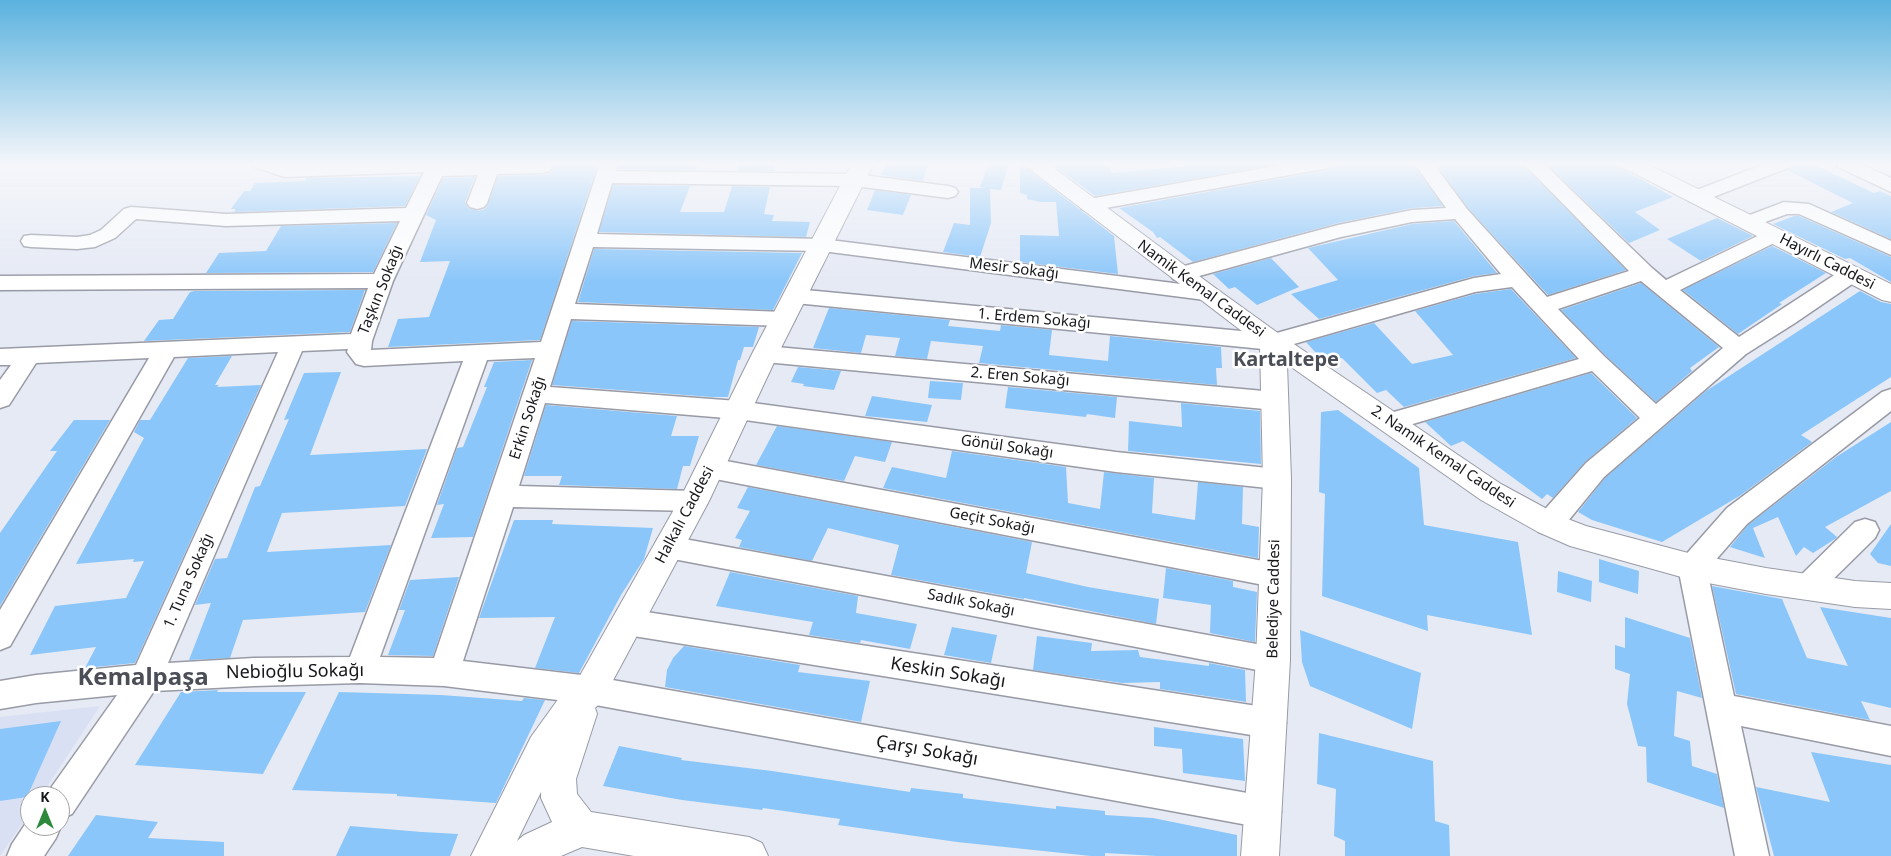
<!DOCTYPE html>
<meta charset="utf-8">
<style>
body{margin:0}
#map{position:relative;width:1891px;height:856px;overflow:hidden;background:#e6eaf5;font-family:"Noto Sans",sans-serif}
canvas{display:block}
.north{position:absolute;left:20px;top:786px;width:50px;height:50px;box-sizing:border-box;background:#fff;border:1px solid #a2a2a4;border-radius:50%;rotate:0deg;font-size:14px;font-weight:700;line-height:20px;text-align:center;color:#16171b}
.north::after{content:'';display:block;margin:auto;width:18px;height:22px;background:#2d8a3d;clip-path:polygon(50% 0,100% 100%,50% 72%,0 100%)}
</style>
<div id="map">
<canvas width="1891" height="856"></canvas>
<div class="north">K</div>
</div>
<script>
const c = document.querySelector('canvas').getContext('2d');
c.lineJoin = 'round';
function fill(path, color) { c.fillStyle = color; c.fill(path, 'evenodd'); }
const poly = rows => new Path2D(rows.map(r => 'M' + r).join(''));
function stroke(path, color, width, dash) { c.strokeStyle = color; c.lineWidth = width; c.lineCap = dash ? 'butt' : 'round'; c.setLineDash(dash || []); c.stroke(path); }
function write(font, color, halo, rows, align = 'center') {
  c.font = font + ' "Noto Sans",sans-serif'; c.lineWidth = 5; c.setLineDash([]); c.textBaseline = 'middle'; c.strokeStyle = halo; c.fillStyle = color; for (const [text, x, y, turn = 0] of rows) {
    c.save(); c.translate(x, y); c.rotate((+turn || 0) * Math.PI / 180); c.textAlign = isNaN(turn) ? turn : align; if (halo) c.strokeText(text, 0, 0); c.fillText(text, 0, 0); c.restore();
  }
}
const built = poly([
 [100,706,41,796,30,796,30,812,0,856,0,717]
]);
const building = poly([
 [550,163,598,163,540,340,388,347,398,319,429,317,450,261,420,262,436,220,426,215,443,178,475,177,465,202,468,208,478,211,485,209,488,204,498,176,543,175,550,173,554,168],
 [620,163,699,163,696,170,618,169],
 [739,163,776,163,774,171,737,171],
 [887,163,928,163,923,181,881,175],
 [989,163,1009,163,1001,190,990,189,991,223,980,257,943,252,954,223,970,225,970,188,986,188,980,187],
 [1020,163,1022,163,1026,168,1114,236,1118,274,1020,262,1020,235,1059,236,1056,202,1041,202,1027,199,1027,195,1020,193],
 [1050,163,1106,163,1112,173,1185,166,1183,163,1284,163,1095,196],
 [1335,163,1412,163,1443,206,1412,208,1338,223,1193,262,1160,237,1157,238,1153,232,1119,208,1323,171,1332,168],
 [1435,163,1521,163,1626,270,1548,295,1468,208],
 [1545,163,1612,163,1673,197,1635,212,1660,230,1629,243],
 [1795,163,1810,163,1874,193,1880,191,1891,196,1891,239,1831,212,1853,203,1787,170,1792,168],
 [420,176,405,206,234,212,236,209,231,209,244,191,250,191,255,183,305,181,306,178],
 [613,185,690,186,680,212,724,212,732,186,770,187,764,214,774,215,772,221,810,222,806,237,599,232],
 [875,190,911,195,903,215,867,210],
 [1794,216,1799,216,1891,257,1891,282,1850,258,1845,259,1773,224],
 [1717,218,1753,236,1701,261,1667,239],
 [1454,221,1497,273,1474,276,1319,319,1291,294,1338,280,1308,248,1412,224],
 [397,223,373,272,206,273,219,253,266,251,281,226],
 [1772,246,1826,273,1779,303,1782,304,1738,334,1683,290],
 [594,249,802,253,773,310,578,302],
 [1271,258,1299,287,1257,305,1235,287,1229,289,1213,274],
 [1641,283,1719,347,1690,368,1692,371,1656,402,1605,355,1561,310],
 [1511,289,1576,358,1404,407,1386,390,1377,393,1342,358,1326,364,1306,342,1374,323,1412,364,1453,355,1415,311,1475,294],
 [365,290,350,332,144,341,159,320,173,319,190,292,195,291],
 [1860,291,1881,302,1891,304,1891,377,1801,435,1812,442,1741,495,1662,542,1592,520,1578,512,1605,478,1706,391],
 [829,308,950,320,948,326,1000,331,1001,325,1052,330,1049,355,1108,361,1110,336,1221,347,1222,368,1216,368,1217,385,979,363,983,346,931,341,927,359,895,356,900,338,866,335,861,353,813,348],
 [572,321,759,327,753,347,744,347,740,360,738,360,728,397,712,397,552,385],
 [232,356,215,385,219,385,217,387,261,385,135,663,85,668,96,647,30,655,55,606,126,598,144,561,133,562,134,559,76,564,144,438,134,432,140,420,150,420,188,358],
 [532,360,473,537,431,538,444,504,437,505,457,448,463,447,487,387,484,387,494,362],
 [798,367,841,371,834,390,803,386,804,384,791,382],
 [341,372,310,455,427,449,405,506,282,513,267,552,391,545,365,612,243,620,230,658,189,660,211,603,195,605,215,559,227,558,255,487,260,486,289,419,284,420,304,373],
 [1591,373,1637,418,1585,462,1553,498,1547,494,1542,499,1463,441,1451,446,1425,422],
 [930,381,963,383,961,400,928,398],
 [1008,387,1117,397,1115,418,1087,414,1086,417,1005,408],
 [872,396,932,405,927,422,865,416],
 [1181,403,1260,411,1261,464,1128,451,1129,421,1182,427],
 [546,405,677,416,671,436,699,436,690,466,683,466,677,489,559,485,562,476,524,476],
 [1338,410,1419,468,1424,525,1518,542,1532,635,1427,615,1428,631,1322,596,1325,494,1319,492,1321,412],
 [74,420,110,420,0,606,0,533,57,451,50,451],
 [1891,422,1891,491,1825,527,1837,537,1835,539,1813,553,1804,547,1796,556,1778,517,1753,528,1765,558,1730,547,1748,525,1836,457],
 [777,426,892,442,885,462,855,456,844,481,756,465],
 [952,451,1066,467,1068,503,1100,509,1104,472,1154,478,1152,513,1195,520,1198,482,1243,487,1242,524,1259,527,1258,558,883,488,892,467,946,478],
 [748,487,1032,542,1026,573,1088,587,1159,599,1156,624,1024,598,1024,599,891,575,899,545,828,528,812,561,739,547,742,540,735,538,750,511,737,508],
 [514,520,553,520,552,524,653,528,644,559,621,595,579,673,535,668,555,617,479,618],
 [1891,524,1891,566,1878,563,1870,554],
 [1599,559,1639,571,1638,594,1599,582],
 [1166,568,1233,581,1233,587,1257,592,1255,642,1210,633,1211,605,1163,598],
 [1558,571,1592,581,1591,602,1557,592],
 [730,572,858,596,856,613,917,624,910,649,861,640,860,643,809,635,813,622,716,606],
 [459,577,433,656,388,655,405,610,399,610,410,580],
 [1712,586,1782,599,1807,658,1848,666,1820,607,1891,618,1891,708,1861,701,1870,720,1736,694],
 [1625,617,1690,638,1702,698,1677,691,1674,736,1690,741,1692,766,1717,774,1724,808,1647,782,1646,747,1638,746,1627,704,1630,674,1615,669,1615,645,1625,648],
 [952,627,997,635,991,663,944,655],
 [1300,630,1421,673,1412,729,1310,686,1302,662],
 [1037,636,1092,643,1091,651,1138,650,1140,657,1209,666,1209,663,1245,670,1246,702,1160,689,1160,682,1122,683,1033,670],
 [684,646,800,665,798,672,870,681,861,722,665,687,667,670,673,658],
 [218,690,217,692,306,692,263,774,135,765,181,692],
 [339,692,441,695,522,701,524,698,545,700,496,803,397,796,397,794,292,790],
 [61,721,27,797,0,801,0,729],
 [1154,727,1243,739,1245,781,1183,773,1182,749,1154,746],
 [1319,733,1433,761,1435,821,1449,825,1450,856,1345,856,1345,841,1334,836,1336,789,1317,784],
 [619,746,682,758,681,760,772,771,910,792,911,788,963,794,963,798,1056,809,1056,806,1105,811,1105,815,1153,818,1237,835,1237,856,1157,856,1105,853,1105,856,1091,856,957,842,838,825,840,819,763,808,762,810,682,800,603,786],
 [1811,752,1891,765,1891,856,1774,856,1756,787,1830,802],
 [96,815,158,822,148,838,224,842,224,856,68,856],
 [350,826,422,832,458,834,450,856,336,856]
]);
const minor = poly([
 [251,163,279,163,287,165,363,163,548,163,552,167,549,171,542,173,497,174,487,203,484,207,477,209,470,207,467,203,478,175,442,176,393,281,372,341,371,350,541,342,600,163,618,163,616,171,855,174,948,186,955,188,958,192,955,196,948,198,855,186,612,183,597,234,822,239,1213,288,1216,293,1213,298,1205,300,822,251,593,247,575,304,784,312,792,314,795,319,792,324,784,326,571,319,550,387,738,401,1116,452,1277,469,1286,472,1290,479,1286,486,1277,489,1116,472,738,419,545,403,519,486,694,491,703,494,707,501,703,508,694,511,513,507,463,661,590,676,1264,796,1276,800,1281,812,1276,824,1264,828,590,704,444,686,360,683,254,686,154,691,72,814,60,819,60,796,46,796,48,792,117,695,36,703,0,709,0,681,36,675,136,665,278,352,174,357,10,646,0,650,0,610,149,358,36,363,9,405,0,408,0,380,11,365,0,365,0,349,351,334,368,288,0,290,0,276,374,274,400,221,226,226,136,219,115,238,95,247,77,249,31,247,24,246,21,241,24,236,31,235,77,237,90,235,101,230,124,209,131,207,226,214,406,208,424,172,285,177,254,167,251,163],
 [348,349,347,352,356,364,364,366,463,361,350,657,254,658,168,663,302,351,348,349],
 [535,358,434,658,380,657,487,360,535,358],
 [1293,163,1333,163,1330,167,1323,169,1089,211,1082,209,1079,205,1082,201,1089,199,1293,163],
 [1414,163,1433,163,1467,209,1547,297,1629,271,1523,163,1543,163,1652,268,1666,280,1768,231,1775,229,1782,231,1785,235,1782,239,1680,290,1739,337,1842,270,1850,268,1858,270,1861,275,1858,280,1795,323,1746,354,1604,477,1559,532,1549,535,1539,532,1535,524,1539,516,1586,463,1640,418,1592,371,1389,431,1380,428,1377,422,1380,416,1579,359,1512,287,1475,292,1273,350,795,303,787,301,784,296,787,291,795,289,1273,334,1474,278,1501,274,1455,219,1412,222,1341,237,1181,281,1173,279,1170,274,1173,269,1338,225,1412,210,1446,208,1414,163],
 [1641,281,1723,348,1656,404,1604,356,1558,309,1641,281],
 [1767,163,1793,163,1790,167,1703,201,1696,203,1689,201,1686,197,1689,193,1767,163],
 [1835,163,1859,163,1891,178,1891,192,1838,167,1835,163],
 [1784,202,1809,204,1891,241,1891,255,1799,214,1787,214,1749,228,1742,226,1739,222,1742,218,1784,202],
 [765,346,1275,392,1284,395,1287,401,1284,407,1275,410,765,362,757,360,753,354,757,348,765,346],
 [1891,389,1891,411,1747,524,1707,570,1734,696,1891,726,1891,756,1741,726,1769,856,1735,856,1678,567,1682,559,1727,508,1882,392,1891,389],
 [710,458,1274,563,1284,567,1288,575,1284,583,1274,587,710,478,701,475,697,468,701,461,710,458],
 [1865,519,1875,522,1879,530,1875,538,1818,594,1808,598,1798,594,1794,586,1798,578,1855,522,1865,519],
 [668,536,1273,647,1284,651,1288,660,1284,669,1273,673,668,558,658,555,654,547,658,539,668,536],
 [627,609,1270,708,1281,713,1286,723,1281,733,1270,738,627,635,617,631,612,622,617,613,627,609],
 [30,817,30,826,60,826,60,824,61,826,56,838,44,856,7,856,12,844,30,817]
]);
const major = poly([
 [852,163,874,163,778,354,709,501,602,701,595,708,597,714,576,779,577,794,591,812,749,837,762,843,768,856,634,856,582,847,561,856,510,856,512,852,510,856,471,856,531,737,559,698,578,679,681,497,752,354,852,163],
 [541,792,541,798,552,822,524,835,517,841,541,792],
 [1024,163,1047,163,1214,287,1282,336,1501,484,1560,516,1586,526,1692,554,1766,568,1855,581,1891,583,1891,609,1855,607,1766,594,1692,580,1570,546,1538,532,1481,500,1287,364,1291,479,1290,660,1279,856,1241,856,1256,660,1263,479,1260,345,1027,167,1024,163],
 [1619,163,1645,163,1891,284,1891,302,1882,300,1622,167,1619,163]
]);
const streetNames = [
 ["Hayırlı Caddesi",1827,262,27],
 ["Mesir Sokağı",1014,269,7],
 ["Namik Kemal Caddesi",1201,289,36],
 ["Taşkın Sokağı",381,290,-68],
 ["1. Erdem Sokağı",1034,319,5],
 ["2. Eren Sokağı",1020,377,5],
 ["Erkin Sokağı",528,418,-72],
 ["Gönül Sokağı",1007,447,8],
 ["2. Namık Kemal Caddesi",1443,457,34],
 ["Halkalı Caddesi",685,515,-62],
 ["Geçit Sokağı",992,521,11],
 ["1. Tuna Sokağı",189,581,-66],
 ["Belediye Caddesi",1274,599,-89],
 ["Sadık Sokağı",971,603,11]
];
const nearStreetnames = [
 ["Nebioğlu Sokağı",295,672,-1],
 ["Keskin Sokağı",948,673,9],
 ["Çarşı Sokağı",927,751,10]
];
const districtNames = [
 ["Kartaltepe",1286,360]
];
const nearDistrictnames = [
 ["Kemalpaşa",143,678]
];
fill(built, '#dae0f3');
fill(building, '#8ac6fa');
stroke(minor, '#989ba6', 3);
stroke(major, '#989ba6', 2);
fill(minor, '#fff');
fill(major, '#fff');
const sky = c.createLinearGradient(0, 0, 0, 282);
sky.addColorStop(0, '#5ab2df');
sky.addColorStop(0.58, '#f4f6fa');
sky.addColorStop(1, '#f4f6fa00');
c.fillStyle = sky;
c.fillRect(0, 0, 1891, 282);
write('15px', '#16171b', '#fff', streetNames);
write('18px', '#16171b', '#fff', nearStreetnames);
write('bold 20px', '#4b4e57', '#fff', districtNames);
write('bold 24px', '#4b4e57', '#fff', nearDistrictnames);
</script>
